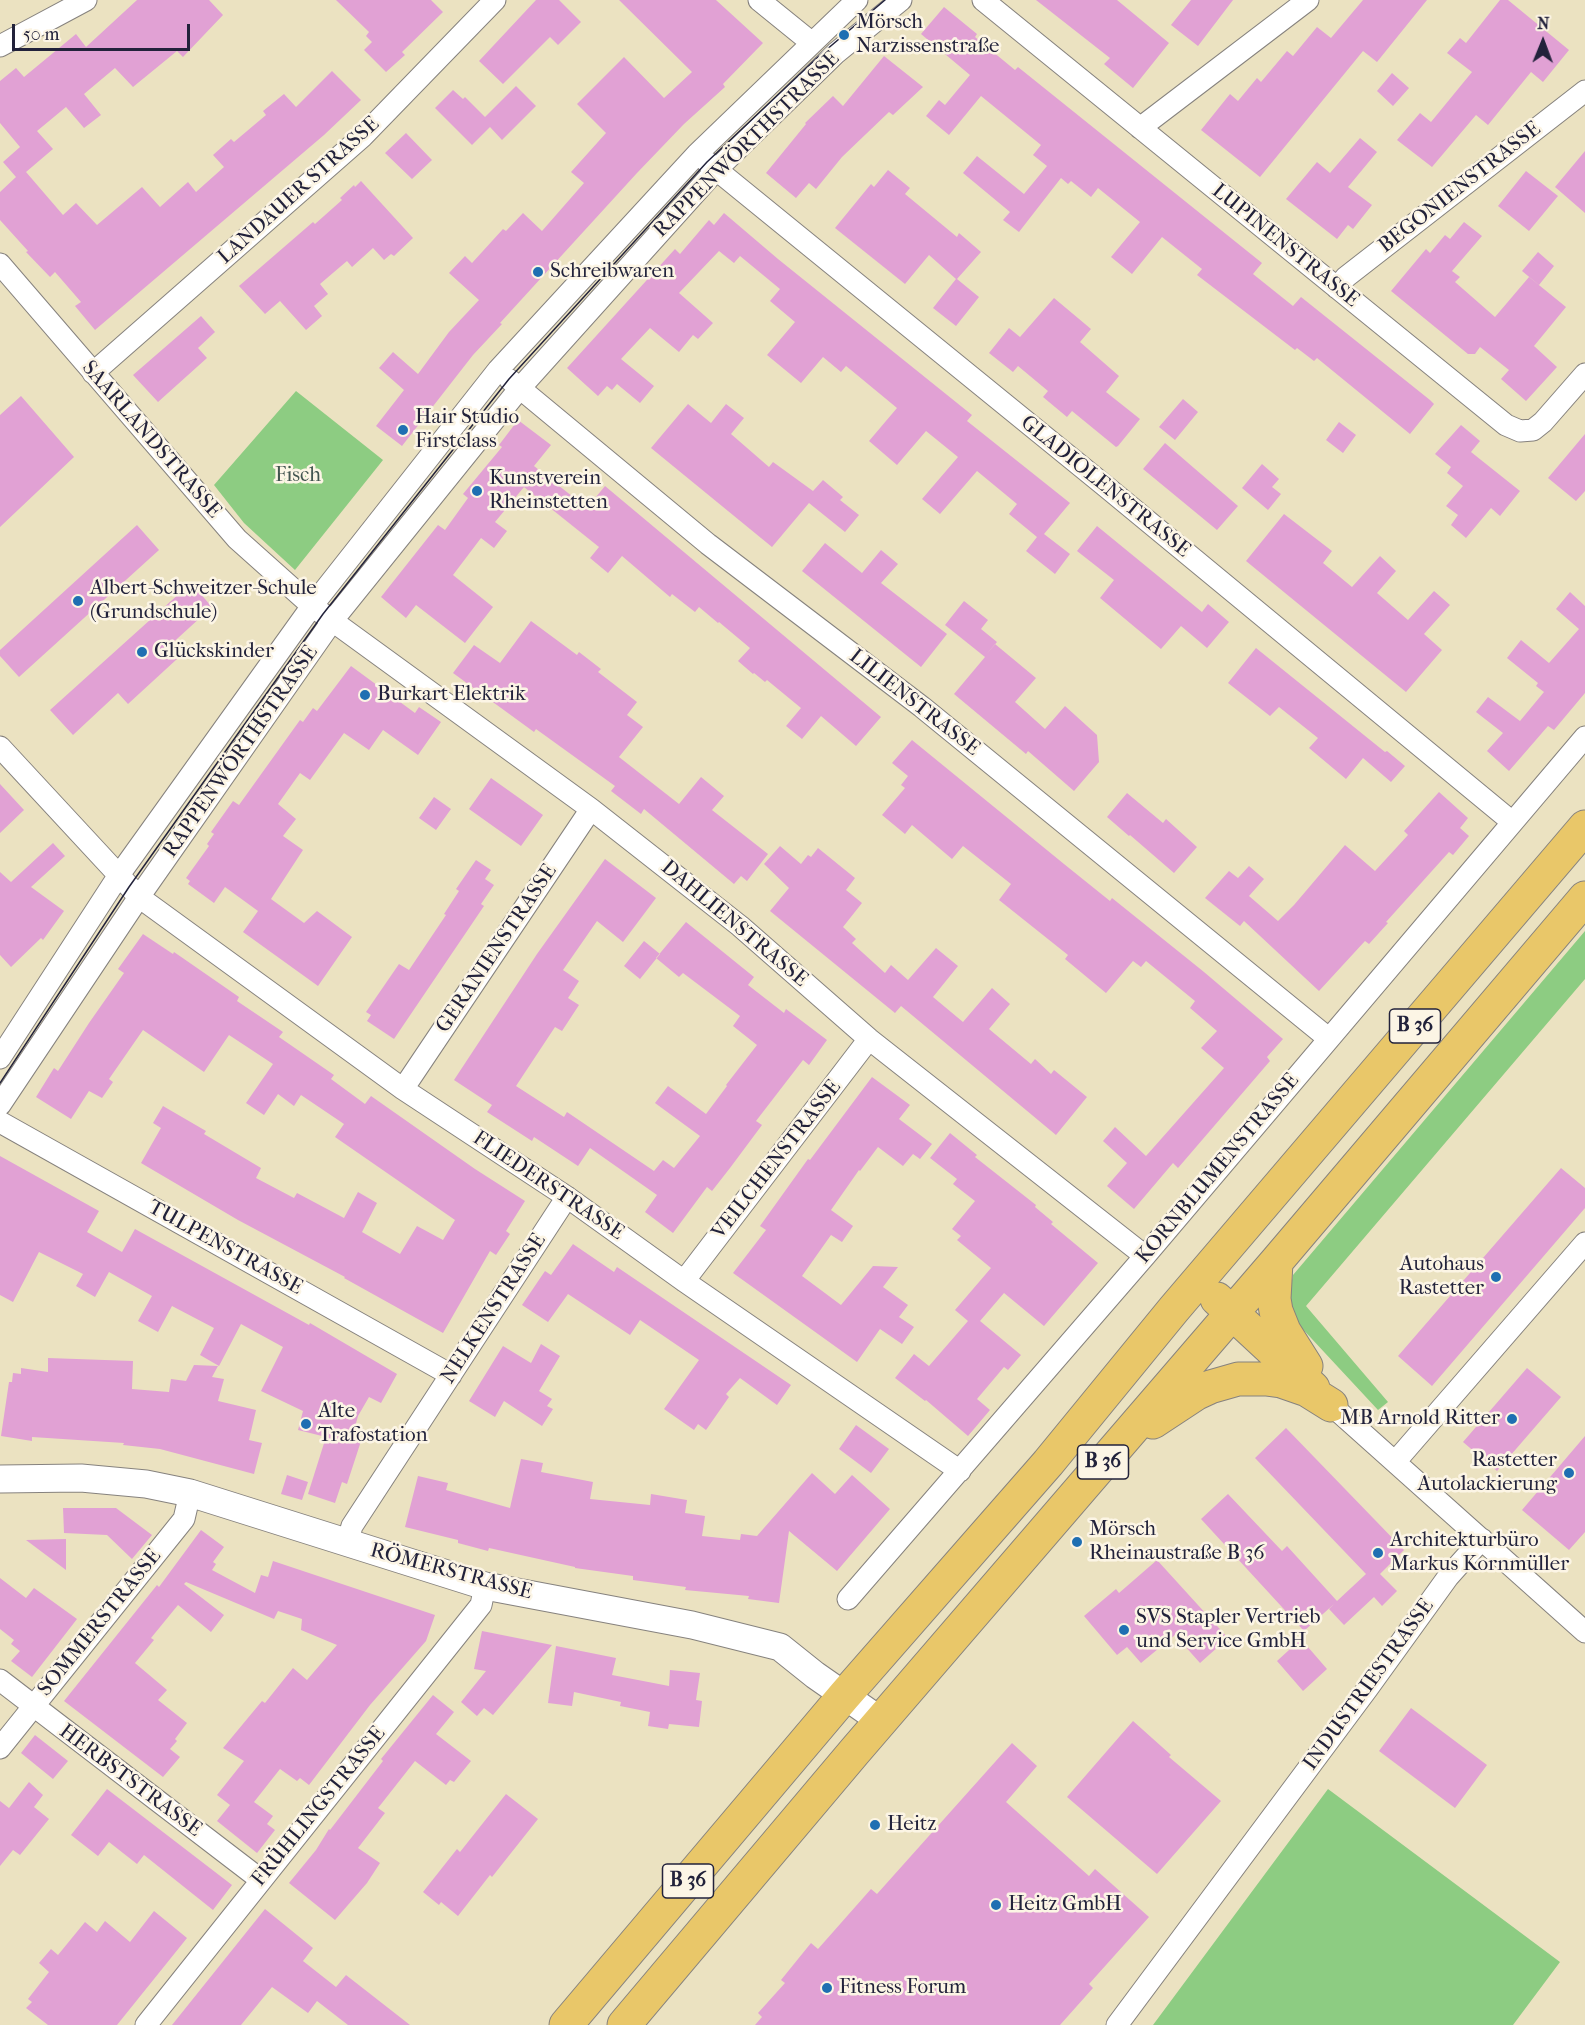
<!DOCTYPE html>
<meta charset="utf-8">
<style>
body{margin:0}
#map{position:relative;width:1585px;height:2025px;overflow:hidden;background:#ebe2c1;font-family:"IM FELL French Canon",serif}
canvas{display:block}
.north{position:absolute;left:1513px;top:12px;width:60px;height:60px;-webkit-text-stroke:4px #fcf5e5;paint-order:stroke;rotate:1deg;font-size:16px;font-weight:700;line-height:24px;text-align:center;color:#22223b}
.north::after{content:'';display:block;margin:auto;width:21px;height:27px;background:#22223b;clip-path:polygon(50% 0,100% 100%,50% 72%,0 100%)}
.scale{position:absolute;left:12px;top:24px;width:178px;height:27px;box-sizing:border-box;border:3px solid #22223b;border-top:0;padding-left:8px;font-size:18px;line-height:21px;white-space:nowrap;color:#22223b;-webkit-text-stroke:4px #fcf5e5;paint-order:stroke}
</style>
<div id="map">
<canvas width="1585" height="2025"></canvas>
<div class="north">N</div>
<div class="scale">50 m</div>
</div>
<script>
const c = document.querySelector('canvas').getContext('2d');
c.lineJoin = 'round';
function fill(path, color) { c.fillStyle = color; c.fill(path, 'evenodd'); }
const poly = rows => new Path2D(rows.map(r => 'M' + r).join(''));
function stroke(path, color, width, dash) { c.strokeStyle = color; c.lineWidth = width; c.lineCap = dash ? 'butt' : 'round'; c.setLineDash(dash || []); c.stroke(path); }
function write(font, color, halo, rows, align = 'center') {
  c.font = font + ' "IM FELL French Canon",serif'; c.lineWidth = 5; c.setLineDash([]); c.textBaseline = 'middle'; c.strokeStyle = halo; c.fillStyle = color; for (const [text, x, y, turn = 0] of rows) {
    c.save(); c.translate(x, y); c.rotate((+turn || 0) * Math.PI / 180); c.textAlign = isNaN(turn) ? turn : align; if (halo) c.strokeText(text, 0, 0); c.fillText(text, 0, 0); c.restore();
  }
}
const green = poly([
 [296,391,383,460,295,570,244,523,214,485],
 [1585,931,1585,979,1306,1306,1388,1402,1378,1410,1298,1324,1289,1297,1293,1275],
 [1328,1789,1560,1962,1513,2025,1153,2025]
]);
const building = poly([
 [137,0,209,0,223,15,183,57,177,51,133,87,115,68,84,94,101,115,84,128,66,107,37,131,53,149,26,172,63,215,76,203,97,225,142,187,160,207,188,182,196,192,224,167,213,155,231,139,234,142,266,115,263,111,284,94,296,107,332,71,361,100,324,135,95,330,75,306,81,302,55,272,50,277,26,252,28,251,0,220,0,192,16,177,3,162,20,147,0,123,0,81,16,68,24,77,76,34,86,47],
 [336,0,431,0,443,12,402,52,405,55,386,72,364,50,372,42,366,36,369,32],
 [536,0,559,0,581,22,558,45,550,37,503,84,479,61],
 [619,0,716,0,763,43,723,84,725,87,684,124,637,173,500,323,502,324,473,355,402,446,376,426,404,390,379,368,393,352,418,374,449,332,479,300,449,273,465,256,472,263,503,229,506,231,523,213,542,231,584,183,571,172,606,133,577,104,624,57,664,98,692,72],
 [1036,0,1117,0,1169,43,1133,88,1104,64,1110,58],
 [1191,0,1233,0,1198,46,1171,25],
 [1363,0,1427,0,1377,62,1363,51,1260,177,1201,130,1230,94,1238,101,1257,78,1261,82,1287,51,1293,56,1317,27,1331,38],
 [1500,0,1508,0,1569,50,1543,82,1531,72,1488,125,1476,115,1432,167,1397,140,1420,113,1431,122,1472,72,1447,53,1460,38,1466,43],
 [944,7,977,34,975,37,1015,70,1018,67,1262,263,1253,274,1293,306,1301,297,1430,400,1434,404,1410,434,1317,358,1314,361,1297,348,1295,350,1197,275,1202,269,1162,237,1132,274,1111,257,1140,222,1098,188,1091,197,1071,181,1068,184,1061,178,1019,232,1003,220,1010,212,963,173,977,156,1024,194,1047,166,1033,155,1041,145,981,96,949,135,926,116,939,100,945,105,970,75,921,34],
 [884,56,923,87,893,115,889,112,842,157,816,189,809,183,796,198,766,173,806,124,805,123,833,96,843,106],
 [1392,73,1409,88,1393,106,1377,91],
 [516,86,536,106,502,140,490,127,472,145,435,108,453,90,463,99,465,97,485,117],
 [406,133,432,160,412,179,385,153],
 [1360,138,1377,152,1348,187,1372,205,1353,229,1348,225,1337,239,1286,199,1317,162,1330,173],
 [1585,151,1585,213,1555,187],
 [888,170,910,188,905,194,957,237,959,233,981,252,957,279,979,297,956,326,933,308,956,279,929,255,905,284,835,228,871,184,874,187],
 [1526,171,1558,196,1529,231,1498,206],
 [361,181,413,238,394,256,391,254,384,260,373,248,352,267,347,261,320,284,328,294,314,306,322,316,306,330,280,301,265,314,239,286,313,222,315,224,342,200,340,198,354,185,355,187],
 [724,213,778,259,972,415,967,421,1070,503,1044,534,1070,554,1055,574,1026,551,1037,537,1009,514,1017,504,977,471,940,514,922,499,958,457,926,431,897,465,869,441,897,408,851,370,846,366,841,372,823,357,801,383,767,355,795,322,770,301,780,289,740,256,734,263,719,251,679,293,713,323,698,339,693,335,679,352,650,328,621,359,654,386,640,403,617,384,612,390,607,386,598,396,567,368,675,249,680,254,709,220,714,225],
 [1464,222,1482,236,1452,271,1460,277,1455,282,1495,317,1529,277,1566,307,1534,346,1557,367,1526,401,1501,379,1509,370,1480,347,1475,354,1468,354,1391,291,1426,249,1430,253,1445,235,1450,239],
 [1538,252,1554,266,1539,285,1522,271],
 [1054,298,1091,329,1080,342,1119,376,1106,392,1140,419,1118,446,1116,447,1072,411,1067,417,1043,397,1048,391,1018,366,1013,372,989,353,1009,328,1020,337],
 [201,316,215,332,198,348,207,358,158,402,133,375],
 [21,396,74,457,0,527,0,415],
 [1183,399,1198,412,1175,440,1159,427],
 [688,404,711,423,726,404,744,418,731,434,769,467,773,462,813,491,823,480,843,497,840,500,859,515,845,532,809,503,772,547,651,448],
 [518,420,551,445,534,466,587,508,605,486,881,717,856,746,821,716,802,739,786,726,801,708,767,680,765,682,754,673,753,674,738,661,750,648,719,622,718,623,699,607,695,612,672,594,670,597,622,556,608,573,590,558,599,547,524,487,495,522,507,531,494,548,481,538,453,575,493,607,465,643,416,605,406,618,381,597,438,525,445,530,468,498,463,494,502,447,499,445],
 [1339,422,1356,435,1343,453,1326,440],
 [1461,425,1480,441,1471,452,1520,491,1500,516,1491,508,1466,538,1451,525,1458,515,1446,506,1463,486,1447,473,1451,467,1435,454],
 [1585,434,1585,491,1576,501,1548,478],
 [1165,443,1238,506,1217,530,1143,469],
 [1262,464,1279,479,1272,487,1281,494,1268,510,1242,488],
 [1284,514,1332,551,1323,563,1352,587,1380,556,1396,571,1377,593,1408,620,1434,591,1450,605,1424,634,1442,650,1406,692,1246,561],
 [137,525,159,550,19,677,0,656,0,650],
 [1097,526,1202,612,1208,604,1229,622,1207,648,1181,626,1161,649,1100,598,1114,580,1077,551],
 [825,543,862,573,881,550,898,564,881,583,947,634,921,667,802,571],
 [191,583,212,607,167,648,177,659,128,704,118,693,73,735,50,710],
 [1570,592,1585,606,1585,693,1554,730,1548,726,1509,771,1487,751,1503,733,1476,712,1488,697,1520,721,1544,692,1536,686,1538,683,1507,658,1521,640,1549,663,1579,629,1556,609],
 [964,601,988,620,981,629,997,642,985,656,995,644,1036,678,1015,702,1045,729,1065,706,1097,735,1099,762,1074,791,1028,751,1026,754,954,694,985,657,945,625],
 [531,621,577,655,579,652,601,669,598,672,637,702,627,715,643,727,619,757,679,804,701,777,724,796,712,810,768,854,747,881,741,876,734,884,644,809,641,814,611,791,615,786,536,729,534,732,453,673,474,645,500,663],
 [1256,648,1385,752,1387,751,1405,766,1391,782,1363,758,1346,779,1309,748,1318,738,1279,707,1270,716,1228,683],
 [351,666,415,713,419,707,441,722,418,755,383,730,369,750,344,733,310,780,300,773,278,804,296,819,283,836,303,850,271,899,304,923,317,911,352,937,318,986,243,932,258,911,225,887,214,903,188,884,190,881,186,878,209,846,207,844,214,834,211,832,233,801,239,805,300,720,303,722,313,708,317,711],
 [912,740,1064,864,1110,901,1112,898,1204,972,1283,1039,1267,1057,1270,1061,1178,1168,1173,1163,1134,1209,1107,1186,1127,1163,1103,1141,1115,1127,1146,1156,1224,1068,1201,1048,1217,1031,1190,1008,1195,1001,1146,961,1141,967,1133,961,1106,993,1065,959,1068,955,999,900,1011,884,963,846,952,859,912,825,905,834,882,815,905,788,901,785,908,776,892,763],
 [491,778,543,815,521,846,469,809],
 [0,784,24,810,0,833],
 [1439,792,1468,818,1460,828,1469,836,1453,855,1449,852,1386,922,1388,923,1369,944,1365,941,1319,991,1244,921,1240,926,1205,898,1229,871,1238,878,1249,866,1264,879,1249,896,1278,921,1294,905,1345,845,1375,871,1408,835,1404,831],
 [1127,793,1163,823,1166,819,1197,847,1174,873,1130,835,1129,836,1107,817],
 [434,797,451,809,436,830,419,818],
 [53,843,65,856,31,887,64,911,43,940,41,938,11,967,0,955,0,872,11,882],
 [780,846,801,864,808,855,811,857,818,848,855,878,846,890,862,903,843,927,856,939,852,943,885,973,891,965,908,980,936,948,958,966,933,997,963,1022,992,988,1010,1004,989,1029,1031,1064,1035,1059,1051,1074,1054,1070,1087,1097,1056,1135,901,1006,895,1013,770,911,789,888,764,864],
 [605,859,656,898,623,942,597,921,563,970,579,981,568,998,579,1005,562,1031,555,1027,516,1086,564,1117,567,1112,654,1171,663,1160,674,1168,700,1136,655,1103,668,1086,706,1114,727,1086,726,1085,757,1045,733,1026,740,1016,683,973,679,977,656,958,686,922,754,977,748,985,784,1013,786,1009,827,1040,809,1065,803,1060,756,1121,762,1125,730,1168,712,1191,707,1187,673,1233,645,1212,657,1195,590,1148,578,1166,534,1137,532,1141,487,1112,492,1105,454,1080,537,954],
 [476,860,491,870,485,879,494,885,481,904,484,906,394,1039,367,1021,371,1015,366,1012,399,964,409,970,446,915,444,914,459,891,456,889],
 [143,934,173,954,174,952,239,997,237,1001,283,1032,279,1037,334,1075,331,1079,365,1104,371,1096,475,1169,525,1201,506,1231,510,1234,496,1255,490,1251,443,1333,344,1278,345,1277,238,1220,141,1163,161,1128,153,1123,163,1106,206,1131,204,1134,261,1168,256,1178,294,1198,297,1193,344,1218,358,1192,377,1203,362,1232,400,1254,417,1226,443,1240,455,1220,335,1137,344,1124,301,1095,294,1106,278,1094,264,1115,246,1103,273,1064,229,1035,204,1072,143,1030,109,1079,113,1082,102,1098,89,1091,71,1119,36,1097,54,1068,58,1071,89,1023,124,973,118,969],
 [644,941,660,954,640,979,624,966],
 [872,1077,910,1105,899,1119,932,1144,920,1159,913,1154,903,1166,878,1147,860,1171,859,1170,831,1210,853,1226,842,1242,831,1235,802,1276,841,1305,873,1266,898,1267,883,1287,908,1305,899,1317,914,1327,902,1344,880,1329,857,1362,733,1273,766,1230,760,1226,808,1159,810,1160],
 [950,1133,977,1155,975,1157,1036,1205,1035,1207,1053,1222,1051,1224,1098,1263,1044,1326,1004,1293,980,1321,1021,1355,1008,1370,1004,1367,977,1399,990,1410,968,1436,926,1400,925,1401,895,1378,914,1354,929,1366,968,1321,955,1310,991,1268,957,1240,961,1236,952,1229,975,1201,953,1184,957,1179,930,1158],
 [0,1156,99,1211,87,1232,122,1252,135,1229,309,1325,310,1323,397,1374,381,1403,369,1397,358,1416,353,1434,362,1438,347,1484,342,1482,335,1503,308,1494,326,1437,298,1430,303,1411,261,1391,283,1347,241,1324,219,1366,200,1355,214,1328,172,1306,158,1332,138,1321,152,1296,109,1272,95,1297,76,1286,83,1274,39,1252,13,1302,0,1295],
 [1561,1168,1585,1188,1585,1208,1432,1386,1398,1356],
 [573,1244,614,1272,617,1267,791,1385,777,1405,740,1378,726,1394,729,1397,706,1430,698,1424,694,1430,664,1409,699,1360,640,1320,630,1335,568,1294,548,1322,522,1305,545,1271,551,1275],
 [541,1344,560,1356,539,1391,552,1399,547,1406,553,1409,542,1426,504,1401,495,1417,469,1401,503,1346,531,1363],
 [48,1358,133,1361,132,1389,169,1392,171,1379,186,1381,194,1365,218,1366,212,1377,224,1379,218,1401,256,1410,249,1440,262,1443,254,1474,160,1449,123,1445,124,1443,32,1437,32,1441,1,1436,9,1382,12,1382,13,1373,21,1374,21,1368,48,1372],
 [1527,1368,1561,1397,1497,1471,1463,1442],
 [856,1425,889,1449,871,1473,839,1449],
 [1286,1428,1404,1550,1380,1574,1397,1591,1382,1606,1374,1597,1344,1625,1329,1609,1334,1604,1304,1631,1201,1519,1228,1494,1282,1551,1287,1546,1337,1601,1366,1574,1255,1458],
 [1585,1436,1585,1532,1569,1550,1522,1510],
 [521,1459,543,1463,541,1472,593,1482,590,1499,650,1505,651,1494,687,1500,685,1513,705,1516,702,1536,740,1540,741,1534,757,1536,812,1473,835,1494,852,1475,890,1509,837,1571,789,1531,779,1603,748,1599,749,1596,685,1590,686,1587,633,1580,633,1576,575,1568,575,1567,489,1548,488,1551,458,1543,458,1540,405,1527,418,1476,448,1483,446,1490,510,1508],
 [287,1475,308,1482,302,1500,281,1494],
 [63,1508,116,1508,152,1535,132,1559,107,1535,64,1533],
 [201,1530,224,1547,213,1562,216,1564,212,1570,255,1593,261,1575,268,1577,273,1561,435,1615,426,1641,370,1705,309,1785,300,1778,297,1781,280,1769,254,1802,273,1816,267,1824,275,1830,257,1853,217,1821,230,1805,217,1795,244,1761,223,1748,262,1701,265,1703,293,1668,307,1680,337,1645,301,1630,302,1619,278,1611,274,1619,186,1582,184,1584,224,1615,211,1632,178,1605,151,1638,154,1640,135,1663,167,1690,158,1700,187,1723,175,1739,177,1741,170,1749,180,1757,163,1777,64,1701,157,1585,159,1587],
 [66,1539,66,1570,26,1540],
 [1157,1560,1228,1638,1200,1663,1175,1635,1141,1663,1127,1647,1117,1655,1084,1616,1116,1589,1119,1593],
 [0,1578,26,1598,34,1588,77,1619,32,1677,11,1661,20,1651,11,1644,14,1640,0,1629],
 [482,1631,552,1645,493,1715,484,1708,477,1716,461,1702,486,1671,474,1669],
 [1301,1639,1327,1669,1303,1691,1277,1661],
 [556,1646,616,1658,612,1675,669,1686,670,1670,700,1673,696,1700,702,1701,699,1727,669,1724,668,1729,648,1726,650,1712,620,1706,621,1702,574,1692,572,1706,548,1703],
 [433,1695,454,1712,436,1734,471,1761,454,1782,450,1780,446,1785,415,1761,382,1803,378,1808,385,1813,358,1848,380,1863,367,1883,335,1920,289,1883,316,1850,329,1829,330,1830,383,1761,381,1759],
 [1411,1708,1487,1765,1455,1808,1379,1751],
 [1133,1721,1171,1755,1169,1757,1221,1801,1157,1874,1067,1797],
 [35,1735,68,1761,53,1779,21,1753],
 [1012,1743,1037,1766,1006,1802,1089,1876,1095,1869,1149,1917,1089,1984,1093,1988,1060,2025,755,2025,762,2017,758,2013,785,1983,781,1980,811,1943,818,1949,871,1889,877,1894],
 [29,1782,43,1795,34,1807,49,1819,20,1855,13,1850,0,1866,0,1801,9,1808],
 [107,1789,232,1885,213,1910,144,1855,137,1864,109,1842,98,1856,71,1835],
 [506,1794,538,1819,492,1877,490,1875,458,1916,441,1902,439,1905,423,1892,457,1849,460,1852],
 [265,1909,313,1948,303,1961,336,1987,346,1975,410,2025,348,2025,317,2001,308,2013,272,1987,241,2025,172,2025],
 [154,1911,187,1938,117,2025,48,2025,26,2008,32,2002,28,1999,49,1972,39,1963,51,1949,58,1955,85,1922,97,1932,105,1921,130,1942]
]);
const minor = poly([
 [759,0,812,43],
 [983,0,1506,425,1520,431,1533,430,1543,422,1585,374],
 [0,46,86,0],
 [1140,128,1308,0],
 [707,162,1104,485,1511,821],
 [0,264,237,539,312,606,591,809,740,926,869,1039,1145,1256],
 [1337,288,1346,277,1585,91],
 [93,373,363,136,495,0],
 [510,380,708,544,922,707,1328,1038],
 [0,747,139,897,403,1089,567,1197,684,1281,960,1471],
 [0,1058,119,875,312,606,498,370,697,154,857,0],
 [403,1089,591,809],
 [0,1105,139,897,333,620,520,388,716,170,836,53,901,0],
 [0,1122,451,1375],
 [684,1281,869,1039],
 [1331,1405,1585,1632],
 [1395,1462,1585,1243],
 [347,1543,352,1526,567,1197],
 [848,1599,1145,1256,1585,737],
 [0,1680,261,1880],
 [0,1748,184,1519,190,1493],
 [146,2025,481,1605,485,1586],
 [1117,2025,1368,1688,1448,1577,1482,1539]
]);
const tertiary = poly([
 [0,1479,81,1478,146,1484,190,1493,485,1586,692,1625,780,1647,815,1675,881,1721]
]);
const primary = poly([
 [1276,1262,1274,1299,1276,1311,1284,1331,1306,1366],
 [1217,1299,1313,1388],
 [1153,1422,1197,1393,1210,1387,1238,1379,1266,1379,1281,1381,1307,1390,1331,1405],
 [566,2025,844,1696,1048,1463,1174,1309,1585,827],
 [624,2025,855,1751,1276,1262,1585,898]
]);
const tram = poly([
 [0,1083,129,887,323,614,509,379,707,162,819,56,885,0]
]);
const markers = [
 [844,35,6,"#1f6fb2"],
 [538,272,6,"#1f6fb2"],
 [403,430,6,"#1f6fb2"],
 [477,491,6,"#1f6fb2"],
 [78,601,6,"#1f6fb2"],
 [142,652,6,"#1f6fb2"],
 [365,695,6,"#1f6fb2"],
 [1496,1277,6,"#1f6fb2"],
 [1512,1419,6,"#1f6fb2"],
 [306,1424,6,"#1f6fb2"],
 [1569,1473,6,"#1f6fb2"],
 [1077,1542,6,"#1f6fb2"],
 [1378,1553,6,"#1f6fb2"],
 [1124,1630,6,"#1f6fb2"],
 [875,1825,6,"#1f6fb2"],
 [996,1905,6,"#1f6fb2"],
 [827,1988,6,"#1f6fb2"]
];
const shields = [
 [1415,1026,51],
 [1103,1462,51],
 [688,1881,51]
];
const shieldNames = [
 ["B 36",1415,1026],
 ["B 36",1103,1462],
 ["B 36",688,1881]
];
const poiNames = [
 ["Mörsch",856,23],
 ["Narzissenstraße",856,47],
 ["Schreibwaren",550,272],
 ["Hair Studio",415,418],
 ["Firstclass",415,442],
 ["Kunstverein",489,479],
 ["Rheinstetten",489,503],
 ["Albert-Schweitzer-Schule",90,589],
 ["(Grundschule)",90,613],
 ["Glückskinder",154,652],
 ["Burkart Elektrik",377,695],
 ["Autohaus",1484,1265,"right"],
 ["Rastetter",1484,1289,"right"],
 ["Alte",318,1412],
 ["Trafostation",318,1436],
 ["MB Arnold Ritter",1500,1419,"right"],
 ["Rastetter",1557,1461,"right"],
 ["Autolackierung",1557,1485,"right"],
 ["Mörsch",1089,1530],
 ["Rheinaustraße B 36",1089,1554],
 ["Architekturbüro",1390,1541],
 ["Markus Kornmüller",1390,1565],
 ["SVS Stapler Vertrieb",1136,1618],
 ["und Service GmbH",1136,1642],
 ["Heitz",887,1825],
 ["Heitz GmbH",1008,1905],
 ["Fitness Forum",839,1988]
];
const streetNames = [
 ["RAPPENWÖRTHSTRASSE",747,145,-45],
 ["BEGONIENSTRASSE",1460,188,-38],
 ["LANDAUER STRASSE",299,191,-42],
 ["LUPINENSTRASSE",1285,246,39],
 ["SAARLANDSTRASSE",151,440,49],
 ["GLADIOLENSTRASSE",1105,487,39],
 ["LILIENSTRASSE",914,703,38],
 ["RAPPENWÖRTHSTRASSE",241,752,-55],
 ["DAHLIENSTRASSE",734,924,40],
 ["GERANIENSTRASSE",497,949,-56],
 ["VEILCHENSTRASSE",777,1160,-52],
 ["KORNBLUMENSTRASSE",1218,1169,-50],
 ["FLIEDERSTRASSE",548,1186,34],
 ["TULPENSTRASSE",225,1248,29],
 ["NELKENSTRASSE",494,1309,-57],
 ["RÖMERSTRASSE",451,1572,15],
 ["SOMMERSTRASSE",100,1623,-51],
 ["INDUSTRIESTRASSE",1369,1685,-54],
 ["HERBSTSTRASSE",130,1781,37],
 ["FRÜHLINGSTRASSE",319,1807,-51]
];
const parkNames = [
 ["Fisch",298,476]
];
fill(green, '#8dcc82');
fill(building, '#e1a1d4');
stroke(minor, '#86827e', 23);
stroke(tertiary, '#86827e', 29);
stroke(primary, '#86827e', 35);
stroke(minor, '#fff', 21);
stroke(tertiary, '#fff', 27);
stroke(primary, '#e9c769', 33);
stroke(tram, '#22223b', 1.5);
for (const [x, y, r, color] of markers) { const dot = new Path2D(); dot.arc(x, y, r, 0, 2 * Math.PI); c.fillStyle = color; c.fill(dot); stroke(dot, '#fcf5e5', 2); }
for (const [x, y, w] of shields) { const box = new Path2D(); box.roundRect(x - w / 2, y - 17, w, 34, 4.5); c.fillStyle = '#fcf5e5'; c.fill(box); stroke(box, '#22223b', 1.5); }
write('bold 20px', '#22223b', null, shieldNames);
write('21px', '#22223b', '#fcf5e5', poiNames, 'left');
write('21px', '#22223b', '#fcf5e5', streetNames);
write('21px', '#425550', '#fcf5e5', parkNames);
</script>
